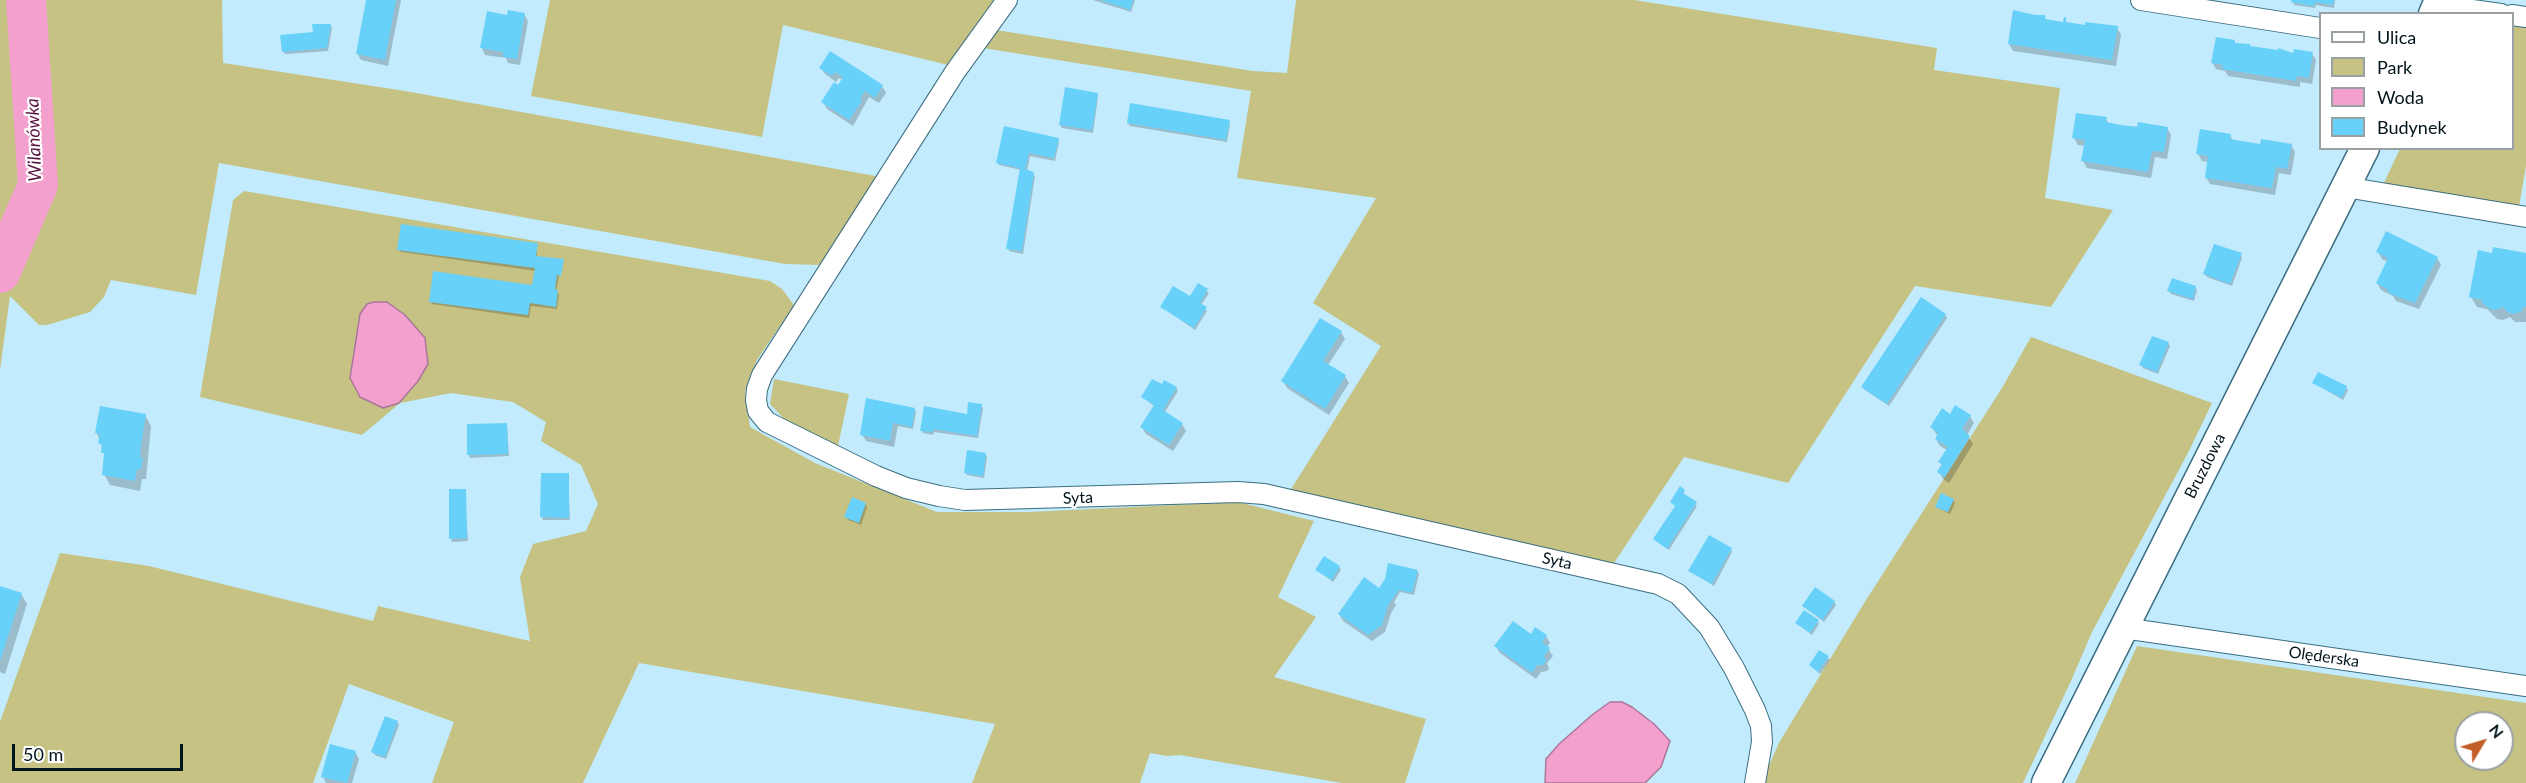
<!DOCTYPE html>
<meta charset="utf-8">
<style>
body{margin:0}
#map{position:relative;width:2526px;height:783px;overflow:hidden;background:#c2ebfd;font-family:Lato,sans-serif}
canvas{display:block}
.legend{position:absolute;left:2319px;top:12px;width:195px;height:138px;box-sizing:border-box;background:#fff;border:2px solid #9aa1a4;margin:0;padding:8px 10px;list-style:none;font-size:18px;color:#02141c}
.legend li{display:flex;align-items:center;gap:12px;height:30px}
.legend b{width:30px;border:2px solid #9aa1a4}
.north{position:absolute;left:2454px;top:711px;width:60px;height:60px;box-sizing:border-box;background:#fff;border:2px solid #9aa1a4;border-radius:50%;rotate:52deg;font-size:16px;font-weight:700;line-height:24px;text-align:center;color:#02141c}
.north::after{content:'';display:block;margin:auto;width:21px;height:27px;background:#c25e28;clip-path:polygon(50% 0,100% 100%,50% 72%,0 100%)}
.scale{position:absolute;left:12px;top:744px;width:171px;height:27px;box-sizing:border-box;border:3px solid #02141c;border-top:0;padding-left:8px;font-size:18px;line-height:21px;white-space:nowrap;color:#02141c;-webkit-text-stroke:4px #fff;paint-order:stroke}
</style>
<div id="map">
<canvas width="2526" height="783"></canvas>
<ul class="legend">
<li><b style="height:8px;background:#fff"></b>Ulica</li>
<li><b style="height:16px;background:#c5c284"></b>Park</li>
<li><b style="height:16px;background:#f3a0ce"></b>Woda</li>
<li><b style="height:16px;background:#68d1f9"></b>Budynek</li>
</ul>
<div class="north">N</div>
<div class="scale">50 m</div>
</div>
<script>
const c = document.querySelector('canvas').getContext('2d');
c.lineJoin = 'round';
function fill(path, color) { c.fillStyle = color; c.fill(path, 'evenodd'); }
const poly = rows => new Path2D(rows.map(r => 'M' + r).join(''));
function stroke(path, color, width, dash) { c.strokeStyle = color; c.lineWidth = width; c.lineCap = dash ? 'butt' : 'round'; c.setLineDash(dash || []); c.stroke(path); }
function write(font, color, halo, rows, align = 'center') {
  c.font = font + ' Lato,sans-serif'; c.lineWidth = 4.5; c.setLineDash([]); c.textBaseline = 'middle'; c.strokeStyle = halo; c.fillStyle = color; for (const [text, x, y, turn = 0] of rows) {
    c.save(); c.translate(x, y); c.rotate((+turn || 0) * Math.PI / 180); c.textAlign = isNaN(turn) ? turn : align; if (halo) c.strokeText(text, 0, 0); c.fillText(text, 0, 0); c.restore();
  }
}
const green = poly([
 [0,0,222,0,223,63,405,91,881,177,821,265,785,264,219,163,196,295,111,280,104,297,90,312,47,325,39,325,10,296,0,370],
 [550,0,995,0,948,65,783,25,762,137,531,96],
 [1296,0,1634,0,1937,48,1934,70,2060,88,2045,198,2113,210,2051,307,1915,286,1788,483,1684,457,1614,563,1288,494,1381,346,1313,303,1376,198,1237,178,1251,91,983,48,996,30,1253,71,1287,73],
 [2513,22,2526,24,2526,166,2519,207,2382,187,2400,149,2512,148],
 [244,191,770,281,782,289,794,305,757,360,745,391,750,427,815,463,937,512,1028,512,1238,502,1314,521,1278,597,1316,617,1274,677,1426,719,1405,783,1342,783,1180,755,1167,756,1150,753,1140,783,972,783,995,724,639,663,583,783,432,783,454,722,349,684,313,783,0,783,0,722,60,553,149,566,373,621,378,606,530,641,520,577,533,544,586,531,598,504,581,465,541,441,546,422,513,402,451,393,400,403,362,435,200,397,233,200],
 [2031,337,2212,403,2189,451,2092,632,2071,681,2023,783,1765,783,1765,774,1780,741,1866,600,2002,388],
 [774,379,849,394,838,446,790,425,770,404],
 [2137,646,2526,703,2526,783,2075,783],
 [2466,723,2502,723,2502,759,2466,759]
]);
const water = poly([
 [374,302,387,302,405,315,425,338,428,364,418,381,399,403,383,408,360,397,350,378,360,314,367,304,374,302],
 [1610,702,1622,702,1632,707,1654,724,1670,741,1661,767,1645,783,1545,783,1546,759,1559,744,1592,715,1610,702]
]);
const shadow = poly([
 [368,0,401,0,388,66,361,60,357,53],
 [1093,0,1135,0,1131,12],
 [2293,0,2335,0,2334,8,2316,5,2315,8,2294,5],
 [524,14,528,21,520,65,508,63,506,58,485,55,482,48,508,16],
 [2044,17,2047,20,2066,24,2117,28,2121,35,2116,66,2013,51,2009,44],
 [330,25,332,28,328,51,285,54,283,51],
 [2236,45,2294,54,2312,54,2316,60,2312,84,2300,82,2300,87,2228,76,2225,71,2216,69,2212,62],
 [821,68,882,86,886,93,879,103,869,97,853,126,827,109,823,102,836,82,825,74],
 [839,78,843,80,838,87,835,84],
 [1097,94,1098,97,1093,133,1062,128,1060,125],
 [2106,119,2109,124,2121,126,2167,128,2171,135,2167,159,2155,157,2151,178,2087,168,2083,161,2085,146,2078,145,2074,138],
 [1229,121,1230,124,1227,142,1130,126,1128,123],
 [2230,135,2233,141,2262,146,2291,145,2295,152,2291,175,2279,173,2275,195,2210,184,2206,177,2209,162,2202,161,2198,154],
 [1058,139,1059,142,1055,161,1030,156,1027,171,1035,176,1023,254,1009,251,1008,248,1021,170,999,165,997,162],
 [537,244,537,257,562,261,556,291,559,294,557,309,531,306,529,318,432,304,430,301,534,287,536,271,401,252,399,250],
 [2378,252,2437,258,2441,265,2419,309,2396,301,2393,296,2381,290,2377,283,2388,262,2382,259],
 [2241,255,2242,258,2232,286,2207,277,2205,274],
 [2493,255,2526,255,2526,322,2515,322,2510,317,2503,320,2497,319,2487,309,2477,307,2471,297],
 [1198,285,1209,293,1201,305,1207,311,1195,330,1162,307,1190,298],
 [2195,287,2197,290,2194,301,2171,294,2169,291],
 [1945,315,1947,318,1889,406,1865,390,1863,387],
 [1341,332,1345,339,1328,365,1345,376,1349,383,1329,415,1287,388,1283,381],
 [2168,343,2170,346,2158,374,2143,368,2141,365],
 [2314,383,2346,387,2348,390,2343,400],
 [1162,386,1176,388,1178,391,1164,413,1182,424,1186,431,1173,451,1146,434,1142,427,1155,407,1143,397],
 [981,406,983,408,978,438,934,432,933,435,923,433,921,430,968,416],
 [914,409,916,412,913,429,898,426,894,447,866,441,862,434],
 [145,415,151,426,146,479,142,479,140,491,110,485,104,474,105,457,97,433],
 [1950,416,1970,416,1974,423,1967,435,1973,444,1949,483,1943,479,1939,472,1942,466,1940,462,1947,450,1940,446,1936,439,1938,436,1931,427],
 [507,424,509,456,470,458,469,455],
 [985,454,987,457,984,478,967,475,965,472],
 [568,474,570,520,543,520,542,517],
 [465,490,468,541,452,542,451,539],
 [1684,491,1684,496,1697,506,1669,550,1655,539,1676,507,1672,502],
 [1953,500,1955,503,1950,514,1936,507],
 [865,504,867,507,861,525,848,520,846,517],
 [1731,549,1732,552,1714,586,1690,571],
 [1339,567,1341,570,1333,582,1317,570],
 [1417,571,1419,574,1414,595,1400,592,1394,602,1396,605,1391,613,1385,632,1372,641,1343,621,1339,614],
 [0,587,21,594,27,604,5,674,0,672],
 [1834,602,1836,605,1824,622,1803,606],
 [1817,621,1819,624,1812,635,1797,623],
 [1531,636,1546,636,1550,643,1547,647,1553,656,1547,663,1549,669,1547,671,1541,672,1536,679,1500,653,1496,647],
 [1828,658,1830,660,1820,674,1810,665],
 [397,722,399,725,386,759,375,755,373,752],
 [355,752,359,759,352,783,326,783,323,777]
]);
const river = poly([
 [0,273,38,185,26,0]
]);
const building = poly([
 [366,0,396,0,385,60,356,54],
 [1100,0,1133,0,1130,10],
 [2291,0,2334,0,2333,5,2315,2,2314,6,2291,2],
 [508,10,525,13,517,59,503,57,503,52,480,48,487,11,507,15],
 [2013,10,2035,15,2045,15,2045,19,2063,22,2064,17,2066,17,2066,22,2085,25,2085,22,2118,26,2112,60,2008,44],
 [312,24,331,24,327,48,282,52,280,35,313,32],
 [2216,37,2235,40,2235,43,2250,44,2250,46,2278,50,2278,48,2293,53,2294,49,2313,52,2309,78,2297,76,2296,81,2222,69,2223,65,2211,63],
 [830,51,883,85,875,98,865,91,860,99,862,101,849,120,821,102,834,82,838,85,843,77,835,72,832,76,819,68],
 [1065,87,1098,93,1092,130,1059,125],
 [1130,103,1230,120,1226,140,1127,123],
 [2076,113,2107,117,2106,122,2121,125,2137,127,2138,122,2168,127,2164,152,2152,151,2148,172,2081,161,2085,140,2072,138],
 [1004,126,1059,138,1054,158,1029,153,1025,169,1034,172,1022,251,1006,249,1020,168,996,163],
 [2200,129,2231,134,2230,139,2260,144,2261,139,2292,144,2287,169,2276,167,2272,188,2205,178,2208,156,2196,154],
 [401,224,538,243,536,256,564,259,561,276,557,275,555,289,558,290,556,307,530,303,528,315,429,302,433,271,532,285,535,268,397,250],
 [2386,231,2438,257,2415,303,2390,294,2387,289,2376,283,2388,258,2376,252],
 [2214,244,2242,253,2230,284,2203,274],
 [2493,247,2526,253,2526,307,2523,307,2522,311,2514,314,2507,312,2503,307,2496,310,2490,309,2482,303,2483,300,2469,297,2478,250,2492,253],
 [2172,278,2196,286,2193,299,2167,291],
 [1198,283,1208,289,1200,303,1207,307,1194,328,1160,307,1173,286,1190,296],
 [1921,297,1946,314,1887,404,1861,387],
 [1320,318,1342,331,1323,361,1346,375,1325,409,1281,381],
 [2152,336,2169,342,2157,372,2139,365],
 [2318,372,2347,386,2342,398,2312,383],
 [1152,379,1162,384,1164,380,1177,387,1163,410,1183,423,1169,445,1140,427,1154,405,1141,397],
 [866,398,915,408,912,427,893,423,890,441,860,435],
 [968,402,982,404,977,436,933,429,933,432,920,431,924,406,967,414],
 [1955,405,1971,415,1962,429,1970,436,1945,477,1937,472,1942,464,1938,462,1948,447,1935,439,1938,433,1930,427,1942,408,1950,414],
 [100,406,146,414,141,445,140,457,143,458,141,469,137,469,135,481,102,475,104,453,101,453,102,444,98,443,100,434,95,433],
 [507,423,508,454,467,455,467,424],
 [967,450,986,453,983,476,964,473],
 [541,473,569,473,569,518,540,517],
 [1680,486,1685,490,1683,493,1697,502,1667,549,1653,539,1675,506,1670,502],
 [449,489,466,489,467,538,449,539],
 [1941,493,1954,499,1948,512,1935,507],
 [852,497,866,503,859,523,844,517],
 [1709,535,1732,548,1712,584,1688,571],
 [1324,556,1340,566,1332,580,1315,570],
 [1388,563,1418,570,1412,593,1399,590,1388,605,1382,625,1368,635,1338,614,1364,577,1379,588,1385,579],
 [0,586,22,593,0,661],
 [1815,587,1835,601,1823,620,1802,606],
 [1804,610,1819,620,1810,633,1795,623],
 [1513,621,1531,634,1535,627,1547,635,1542,642,1550,648,1544,656,1546,661,1543,665,1537,665,1532,673,1494,646],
 [1819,650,1829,656,1818,672,1809,665],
 [385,716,398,721,385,757,371,752],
 [330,744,356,751,347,783,321,777]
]);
const street = poly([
 [1007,0,955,72,762,375,757,389,756,400,758,411,767,422,876,476,906,488,939,496,965,500,1238,492,1264,494,1658,584,1678,594,1709,627,1734,668,1755,710,1761,726,1762,742,1755,783],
 [2141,0,2320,28],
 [2437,5,2501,14],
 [2512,15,2526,17],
 [2345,187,2526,217],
 [2123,628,2526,686]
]);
const secondary = poly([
 [2433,14,2439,0],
 [2046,783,2365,148]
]);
const streetNames = [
 ["Bruzdowa",2205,466,-63],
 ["Syta",1078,498,-2],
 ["Syta",1557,561,13],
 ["Olęderska",2324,657,8]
];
const waterNames = [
 ["Wilanówka",34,140,-92]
];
fill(green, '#c5c284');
fill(water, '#f3a0ce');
stroke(water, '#ab7699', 1.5);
fill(shadow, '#0003');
stroke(river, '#f3a0ce', 40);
fill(building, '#68d1f9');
stroke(street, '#3c6e81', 22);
stroke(secondary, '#3c6e81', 31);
stroke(street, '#fff', 20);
stroke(secondary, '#fff', 28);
write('16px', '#02141c', '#fff', streetNames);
write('italic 18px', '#57103e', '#fff', waterNames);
</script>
